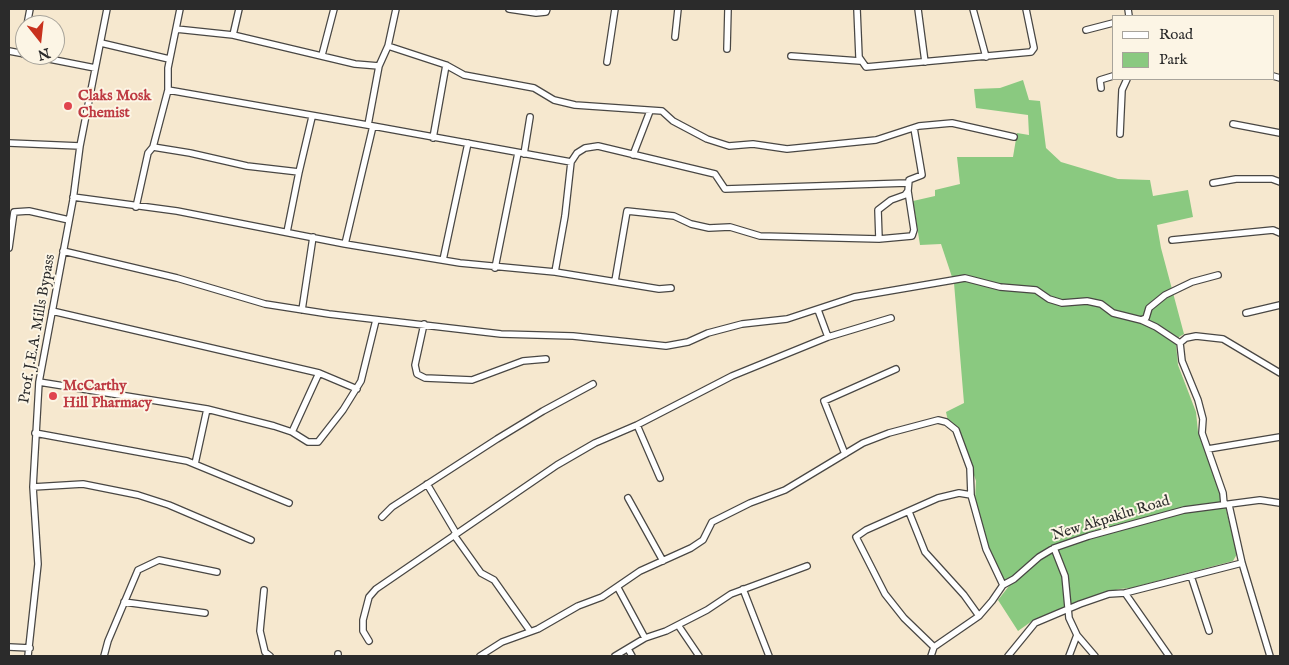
<!DOCTYPE html>
<style>
body{margin:0}
#map{position:relative;width:1289px;height:665px;overflow:hidden;background:#f6e8cf;font-family:"IM FELL English",serif}
canvas{display:block}
.frame{position:absolute;inset:0;border:10px solid #2b2b2b;pointer-events:none}
.legend{position:absolute;left:1112px;top:15px;width:162px;height:65px;box-sizing:border-box;background:#fcf5e5;border:1px solid #a8a49b;margin:0;padding:6px 9px;list-style:none;font-size:15px;color:#2b2b2b}
.legend li{display:flex;align-items:center;gap:10px;height:25px}
.legend b{width:25px;border:1px solid #a8a49b}
.north{position:absolute;left:15px;top:15px;width:50px;height:50px;box-sizing:border-box;background:#fcf5e5;border:1px solid #a8a49b;border-radius:50%;rotate:164deg;font-size:14px;font-weight:700;line-height:20px;text-align:center;color:#2b2b2b}
.north::after{content:'';display:block;margin:auto;width:18px;height:22px;background:#c8321e;clip-path:polygon(50% 0,100% 100%,50% 72%,0 100%)}
</style>
<div id="map">
<canvas width="1289" height="665"></canvas>
<div class="frame"></div>
<ul class="legend">
<li><b style="height:6px;background:#fff"></b>Road</li>
<li><b style="height:14px;background:#8ac980"></b>Park</li>
</ul>
<div class="north">N</div>
</div>
<script>
const c = document.querySelector('canvas').getContext('2d');
c.lineJoin = 'round';
function fill(path, color) { c.fillStyle = color; c.fill(path, 'evenodd'); }
const poly = rows => new Path2D(rows.map(r => 'M' + r).join(''));
function stroke(path, color, width, dash) { c.strokeStyle = color; c.lineWidth = width; c.lineCap = dash ? 'butt' : 'round'; c.setLineDash(dash || []); c.stroke(path); }
function write(font, color, halo, rows, align = 'center') {
  c.font = font + ' "IM FELL English",serif'; c.lineWidth = 4; c.setLineDash([]); c.textBaseline = 'middle'; c.strokeStyle = halo; c.fillStyle = color; for (const [text, x, y, turn = 0] of rows) {
    c.save(); c.translate(x, y); c.rotate((+turn || 0) * Math.PI / 180); c.textAlign = isNaN(turn) ? turn : align; if (halo) c.strokeText(text, 0, 0); c.fillText(text, 0, 0); c.restore();
  }
}
const green = poly([
 [1023,80,1029,100,1040,101,1046,148,1061,162,1118,179,1150,180,1153,196,1188,190,1193,217,1157,225,1161,248,1184,334,1179,337,1176,345,1178,365,1196,412,1198,432,1226,509,1237,554,1233,561,1131,588,1119,589,1077,603,1032,621,1018,631,998,600,1009,586,1001,576,990,551,975,500,976,481,958,428,948,421,946,412,964,403,954,283,941,244,920,245,913,201,935,196,935,190,960,184,957,157,1013,157,1017,133,1029,135,1028,115,976,108,974,89,1000,88]
]);
const minor = poly([
 [509,9,536,13,546,12,547,9],
 [857,9,859,57,866,67,1031,52,1034,48,1026,9],
 [918,9,925,62],
 [973,9,986,57],
 [1128,9,1129,16],
 [27,25,30,9],
 [176,29,233,35,355,64,379,66],
 [1086,30,1113,23],
 [233,35,239,9],
 [675,37,678,9],
 [101,43,169,59],
 [388,46,446,65,464,75,534,88,554,100,575,105,662,111,673,121,707,139,729,146,753,144,787,149,876,140,919,126,952,123,1014,137],
 [727,49,728,9],
 [9,51,25,54],
 [23,54,25,33],
 [29,55,95,68],
 [322,55,334,9],
 [791,56,860,61],
 [607,62,615,9],
 [1273,76,1280,78],
 [1101,88,1100,80,1113,76],
 [168,90,373,126,345,244],
 [1233,124,1280,133],
 [368,125,379,66,388,46,396,9],
 [373,126,571,162],
 [1120,134,1122,90,1127,79],
 [433,138,446,65],
 [9,143,80,146],
 [153,147,190,153,247,166,299,172],
 [524,154,530,117],
 [633,155,650,111],
 [1213,183,1236,179,1272,179,1280,182],
 [73,197,177,211,345,244,460,263,555,272,659,289,671,288],
 [136,207,148,153,153,147,168,90,168,68,180,9],
 [287,232,299,172,312,117],
 [879,239,878,210,891,200,905,195,908,191,909,180,922,175,914,128],
 [1172,240,1273,230,1280,233],
 [9,248,14,212,29,211,69,220],
 [63,251,177,278,265,304,329,314,501,334,573,336,666,346,688,342,708,333,742,324,787,319,854,297,965,278,1000,287,1036,290,1049,299,1062,303,1087,301,1101,304,1113,313,1141,320,1156,327,1180,343],
 [443,260,468,143],
 [495,268,518,153],
 [555,272,565,216,571,162,577,153,585,148,598,146,715,174,725,189,907,183],
 [615,281,627,211,674,216,691,224,709,228,730,227,760,236,879,239,912,236,914,230,908,191],
 [302,310,313,237],
 [818,310,828,337],
 [52,311,319,373],
 [1246,313,1280,305],
 [1141,320,1146,318,1149,308,1165,295,1192,282,1218,275],
 [424,324,415,365,417,374,425,378,472,380,523,361,546,359],
 [39,382,207,409,274,426,292,432,319,373,357,389],
 [637,425,660,478],
 [292,432,308,442,318,442,343,410,361,381,376,320],
 [35,433,187,461,289,503],
 [1208,449,1280,437],
 [845,454,824,401,896,369],
 [195,464,207,409],
 [427,484,456,533],
 [33,487,83,484,138,495,169,505,251,540],
 [628,498,663,561],
 [1224,504,1223,493,1202,433,1203,419,1198,400,1182,361,1180,343,1186,338,1196,336,1223,339,1280,373],
 [1229,505,1242,563,1270,656],
 [909,512,925,552,964,595,979,616],
 [382,517,392,507,497,439,543,411,593,384],
 [454,535,481,573,494,580,530,631],
 [1054,548,1065,576,1069,618,1077,635,1069,656],
 [1191,576,1209,631],
 [618,588,645,638],
 [743,589,769,656],
 [264,590,260,631,265,652,270,656],
 [1125,593,1169,656],
 [124,602,205,613],
 [678,625,699,656],
 [1077,635,1095,656],
 [369,641,363,631,363,620,369,597,376,589,557,465,595,443,637,425,732,376,828,337,891,318],
 [9,647,30,648],
 [934,647,904,618,885,594,856,537,866,530,938,498,959,493,971,495,986,549,1003,585],
 [628,649,632,656],
 [338,654,338,656],
 [28,656,38,564,33,487,39,382,73,200,80,146,107,9],
 [104,656,108,641,138,570,159,560,217,572],
 [480,656,502,642,538,629,578,606,602,597,640,571,691,548,703,540,712,522,750,503,785,490,863,443,889,433,938,420,946,422,956,430,970,468,971,495],
 [615,656,645,638,666,631,707,610,731,594,807,566],
 [931,656,934,647,979,616,992,601,1003,585,1014,579,1039,557,1054,548,1089,536,1184,510,1260,500,1280,503],
 [1008,656,1035,623,1080,604,1109,594,1125,593,1242,563]
]);
const markers = [
 [68,106,5,"#e0444e"],
 [53,396,5,"#e0444e"]
];
const healthNames = [
 ["Claks Mosk",78,97],
 ["Chemist",78,114],
 ["McCarthy",63,387],
 ["Hill Pharmacy",63,404]
];
const streetNames = [
 ["Prof. J.E.A. Mills Bypass",38,329,-80],
 ["New Akpaklu Road",1111,519,-17]
];
fill(green, '#8ac980');
stroke(minor, '#494744', 8);
stroke(minor, '#fff', 5.5);
for (const [x, y, r, color] of markers) { const dot = new Path2D(); dot.arc(x, y, r, 0, 2 * Math.PI); c.fillStyle = color; c.fill(dot); stroke(dot, '#fcf5e5', 2); }
write('bold 15px', '#be3a42', '#fcf5e5', healthNames, 'left');
write('15px', '#2b2b2b', '#fcf5e5', streetNames);
</script>
